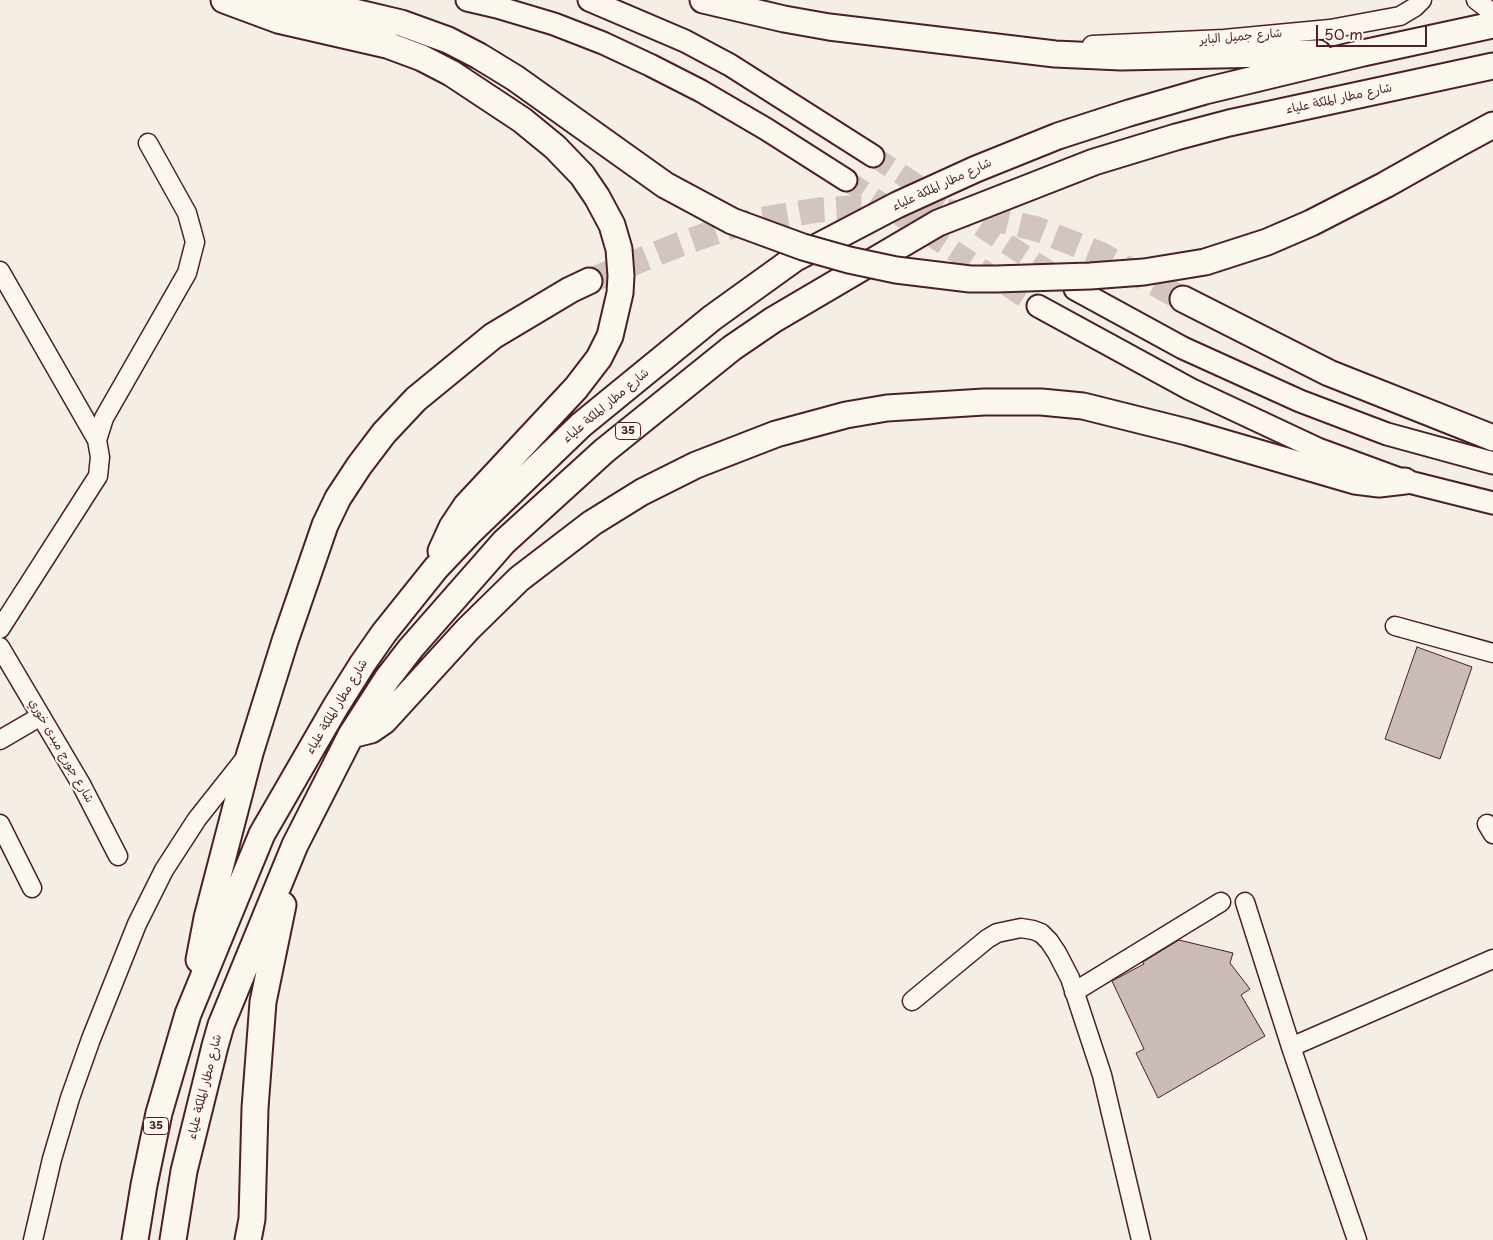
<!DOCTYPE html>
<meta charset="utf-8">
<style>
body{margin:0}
#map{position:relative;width:1493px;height:1240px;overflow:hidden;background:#f4eee4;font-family:"Playpen Sans",sans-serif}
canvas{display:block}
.scale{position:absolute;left:1316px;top:25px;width:111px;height:22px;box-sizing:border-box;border:2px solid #4a1f2b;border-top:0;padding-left:6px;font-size:15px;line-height:18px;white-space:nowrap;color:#4a1f2b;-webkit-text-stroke:4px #fbf7ec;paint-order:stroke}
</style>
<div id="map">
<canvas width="1493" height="1240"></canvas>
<div class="scale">50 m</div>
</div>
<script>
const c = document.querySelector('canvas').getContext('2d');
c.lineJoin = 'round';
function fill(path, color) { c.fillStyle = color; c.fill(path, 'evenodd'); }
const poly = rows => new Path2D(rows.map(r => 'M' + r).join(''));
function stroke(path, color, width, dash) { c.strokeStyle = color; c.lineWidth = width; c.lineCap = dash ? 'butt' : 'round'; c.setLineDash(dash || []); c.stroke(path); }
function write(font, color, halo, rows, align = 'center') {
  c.font = font + ' "Playpen Sans","Playpen Sans Arabic",sans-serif'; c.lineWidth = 4.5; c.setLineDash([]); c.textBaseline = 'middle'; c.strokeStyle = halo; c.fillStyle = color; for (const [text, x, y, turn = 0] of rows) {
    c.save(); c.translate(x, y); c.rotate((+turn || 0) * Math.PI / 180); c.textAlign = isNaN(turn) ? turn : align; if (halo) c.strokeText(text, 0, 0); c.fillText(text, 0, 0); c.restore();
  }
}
const building = poly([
 [1417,647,1472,667,1440,759,1385,739,1417,647],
 [1179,940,1233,953,1230,963,1250,989,1241,995,1265,1036,1158,1098,1136,1053,1144,1049,1112,981,1144,964,1143,962,1179,940]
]);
const majorTunnel = poly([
 [873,156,1062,280],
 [846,180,1038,306]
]);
const highwayTunnel = poly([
 [589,281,678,245,726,228,759,220,818,210,851,208,908,209,938,210,986,217,1037,229,1100,254,1183,299]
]);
const minor = poly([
 [1476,0,1493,13],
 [1092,45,1224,39,1330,29,1400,16,1415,7,1422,0],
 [0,271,97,440],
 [1395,626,1493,653],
 [0,629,98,476,100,457,97,440,104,418,187,273,195,242,187,213,148,143],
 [0,647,81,784,118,856],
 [0,740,41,716],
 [0,824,32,888],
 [1487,824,1493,834],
 [1245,902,1291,1047,1357,1240],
 [1074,992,1221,902],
 [912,1001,987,939,997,933,1021,928,1033,930,1041,933,1049,941,1057,953,1070,978,1102,1075,1141,1240],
 [1291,1047,1493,959],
 [33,1240,52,1159,70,1098,91,1039,137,924,164,870,197,819,247,756]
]);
const major = poly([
 [467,0,497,7,554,24,603,43,650,65,701,91,766,129,846,180],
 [589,0,685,41,730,65,873,156],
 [1075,289,1183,348,1300,401,1387,434,1493,463],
 [1038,306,1190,389,1318,449,1405,481,1493,503]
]);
const highway = poly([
 [224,0,278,20,387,45,422,58,451,73,522,120,555,147,582,175,597,197,612,225,619,249,621,276,620,293,610,336,599,358,576,388,466,506,452,527,441,551],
 [255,0,346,10,401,23,448,40,479,56,515,78],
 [703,0,784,19,829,27,1055,54,1121,57,1318,53],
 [1456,145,1493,125],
 [1183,299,1329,373,1493,438],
 [351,735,371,730,384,721,468,629,519,579,592,523,642,492,696,465,776,434,846,415,887,408,984,402,1041,402,1083,406,1187,432,1355,481,1379,484,1405,481],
 [199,960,207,918,250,753,285,641,325,525,338,498,359,466,384,433,416,399,493,336,570,290,589,281],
 [135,1240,144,1185,159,1113,188,1014,262,834,336,706,363,663,384,633,436,568,471,531,581,425,712,318,794,259,897,205,976,169,1058,136,1129,113,1205,91,1363,53,1493,25],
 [173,1240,184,1171,215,1046,221,1025,295,845,351,735,387,679,411,648,504,542,604,451,732,348,773,320,938,223,1094,162,1176,137,1229,123,1493,66],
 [248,1240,252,1219,255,1108,263,1002,283,905]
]);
const highwayBridge = poly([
 [515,78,665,185,732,221,803,247,849,260,896,270,970,279,996,279,1090,276,1144,272,1205,262,1267,242,1311,223,1385,185,1456,145]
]);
const shields = [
 [628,431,25],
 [156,1126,25]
];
const shieldNames = [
 ["35",628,431],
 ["35",156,1126]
];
const streetNames = [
 ["شارع جميل الباير",1241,37,-5],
 ["شارع مطار الملكة علياء",1339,99,-12],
 ["شارع مطار الملكة علياء",942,185,-25],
 ["شارع مطار الملكة علياء",606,406,-40],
 ["شارع مطار الملكة علياء",337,707,-59],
 ["شارع جورج مبدى خوري",61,751,60],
 ["شارع مطار الملكة علياء",205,1087,-76]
];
fill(building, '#cabbb6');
stroke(building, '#4a1f2b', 1);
stroke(majorTunnel, '#d2c5bf', 21, [21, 11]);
stroke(highwayTunnel, '#d2c5bf', 25, [25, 12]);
stroke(minor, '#4a1f2b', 21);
stroke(major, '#4a1f2b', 25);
stroke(highway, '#4a1f2b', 29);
stroke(minor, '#fbf7ec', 18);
stroke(major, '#fbf7ec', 21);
stroke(highway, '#fbf7ec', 25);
stroke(highwayBridge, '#4a1f2b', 29, []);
stroke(highwayBridge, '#fbf7ec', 25);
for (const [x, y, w] of shields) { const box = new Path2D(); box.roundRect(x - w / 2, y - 8.5, w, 17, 4); c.fillStyle = '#fbf7ec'; c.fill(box); stroke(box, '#4a1f2b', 1); }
write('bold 11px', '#4a1f2b', null, shieldNames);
write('12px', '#4a1f2b', '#fbf7ec', streetNames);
</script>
